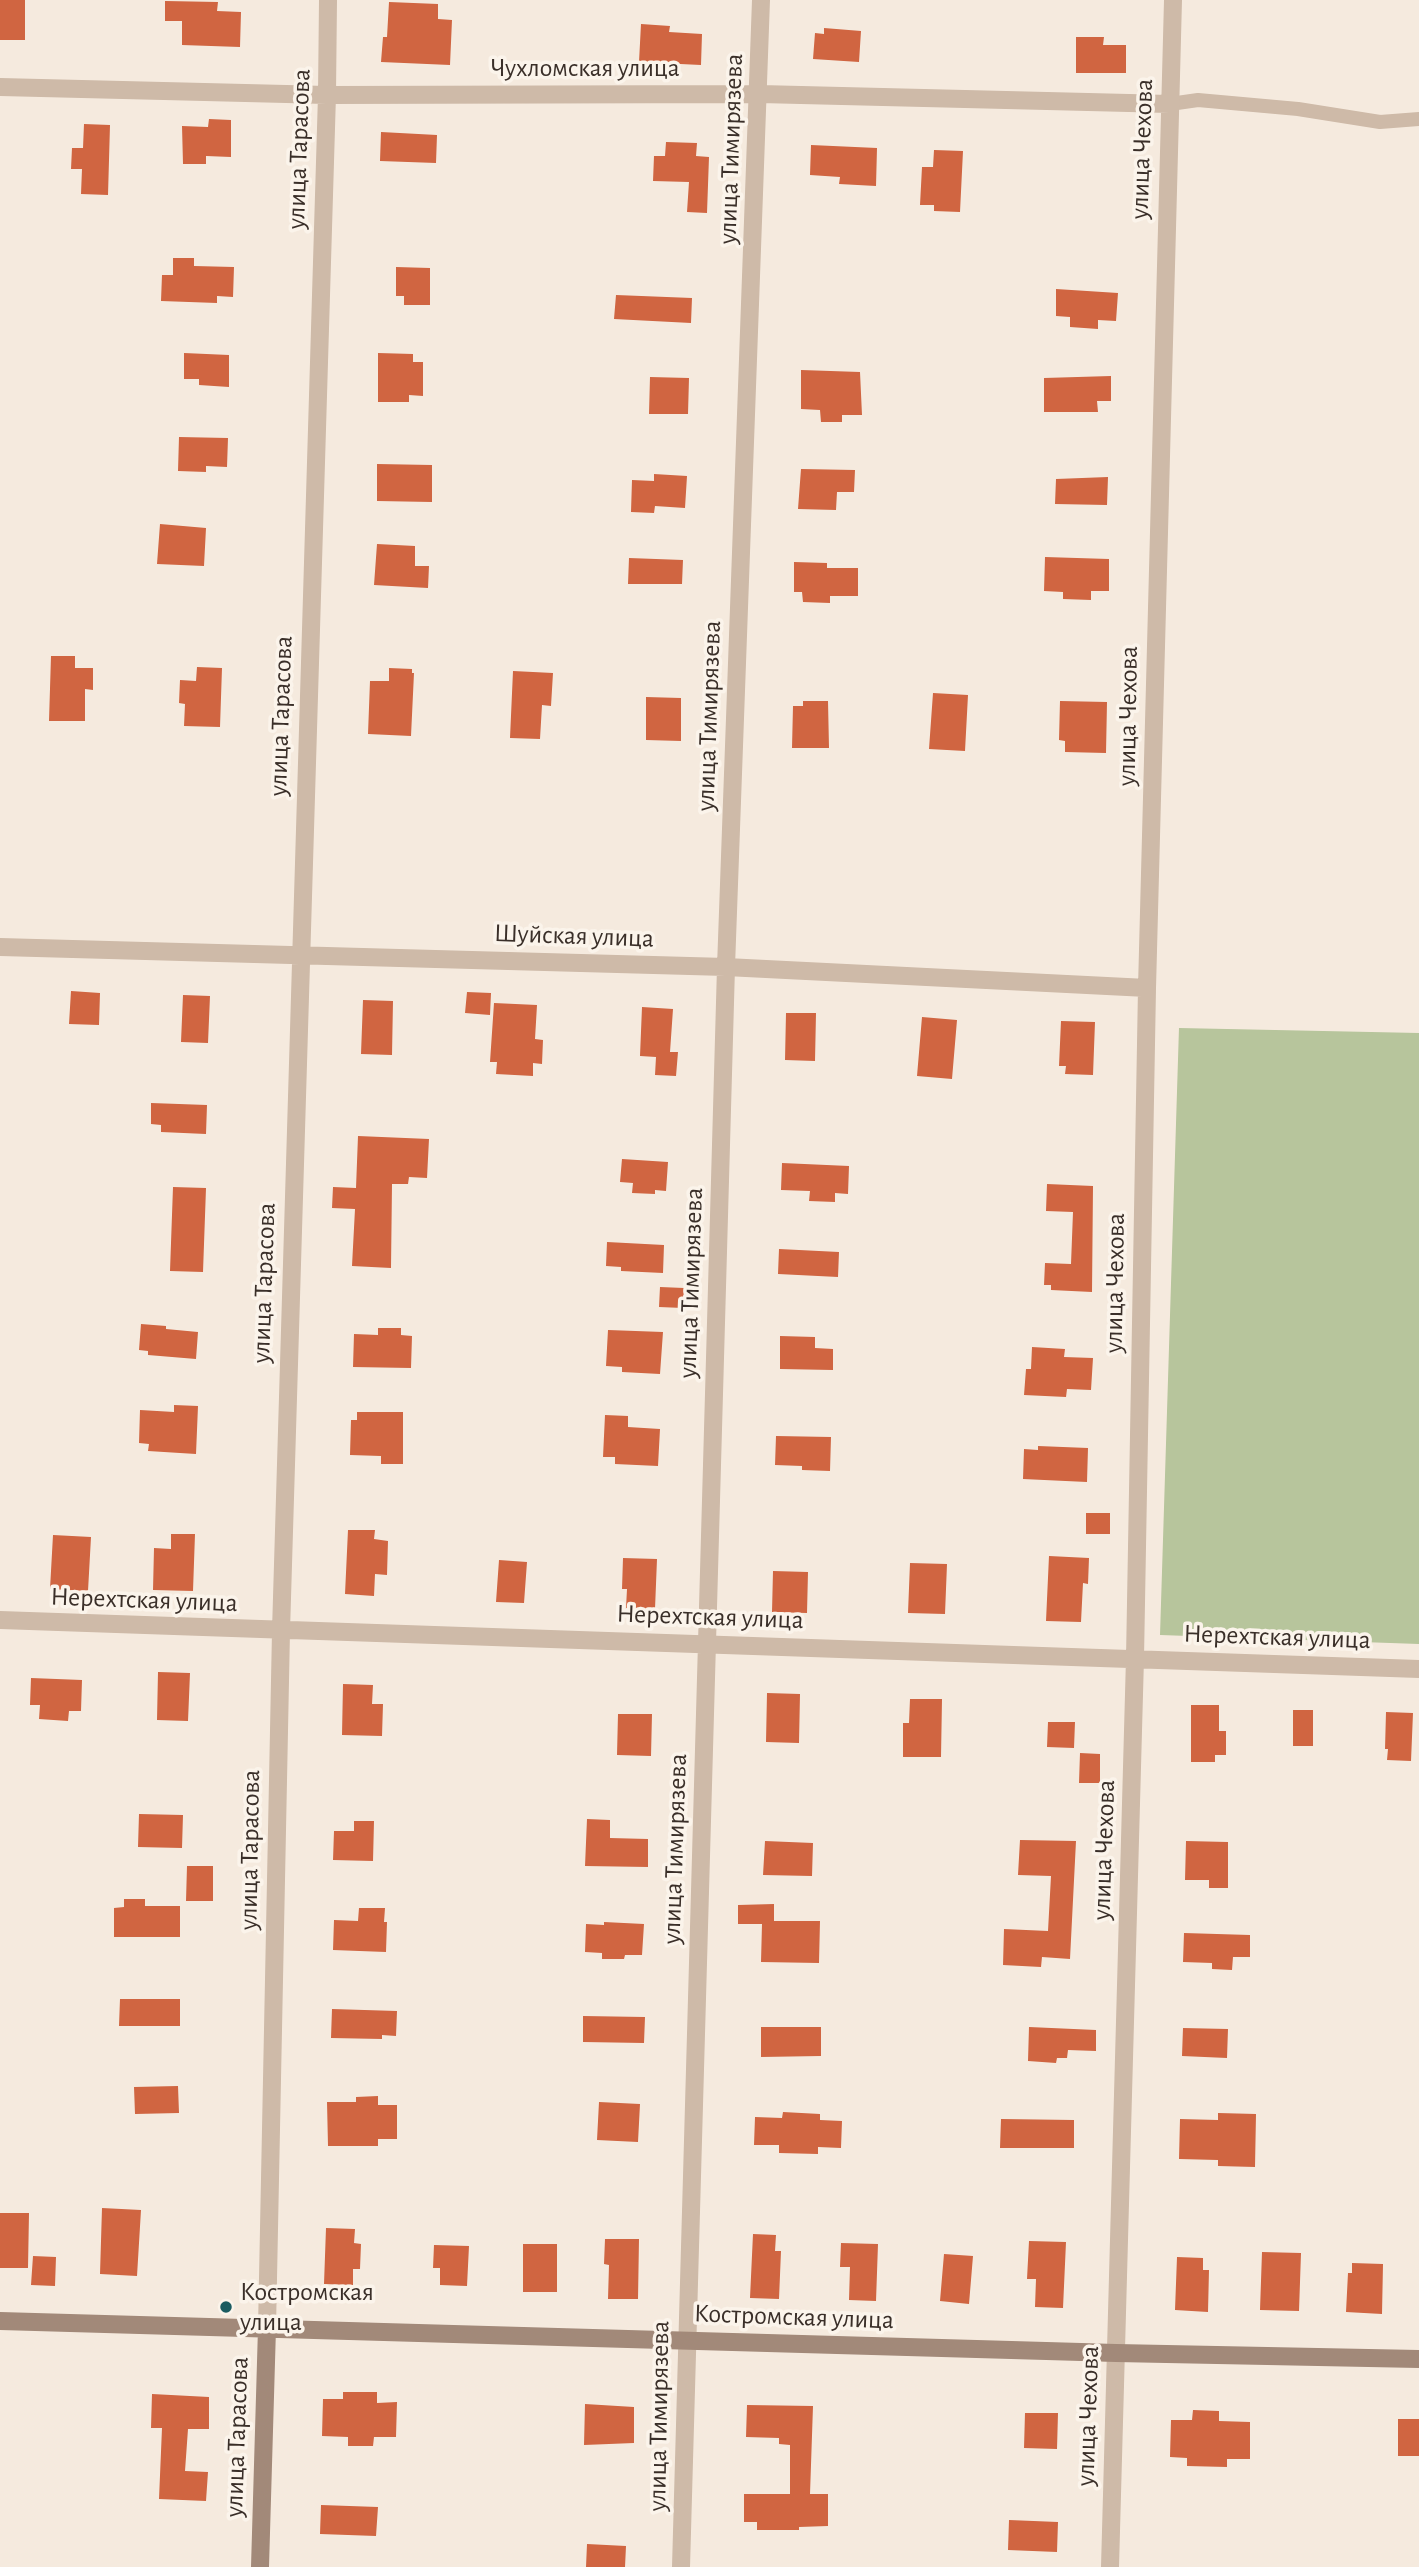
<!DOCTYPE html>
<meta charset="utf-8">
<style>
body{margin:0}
canvas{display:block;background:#f5eade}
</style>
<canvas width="1419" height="2567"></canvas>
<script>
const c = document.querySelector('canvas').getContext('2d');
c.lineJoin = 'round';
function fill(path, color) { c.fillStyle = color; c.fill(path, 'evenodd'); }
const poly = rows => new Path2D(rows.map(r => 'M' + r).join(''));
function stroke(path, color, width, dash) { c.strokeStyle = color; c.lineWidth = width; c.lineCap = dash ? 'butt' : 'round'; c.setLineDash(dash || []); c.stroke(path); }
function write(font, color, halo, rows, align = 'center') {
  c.font = font + ' "Alegreya Sans",sans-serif'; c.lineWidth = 7; c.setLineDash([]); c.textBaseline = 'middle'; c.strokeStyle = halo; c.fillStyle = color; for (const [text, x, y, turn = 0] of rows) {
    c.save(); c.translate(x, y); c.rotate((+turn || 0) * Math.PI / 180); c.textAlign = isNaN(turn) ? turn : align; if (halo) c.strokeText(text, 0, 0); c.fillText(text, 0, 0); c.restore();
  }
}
const green = poly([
 [1179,1028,1419,1033,1419,1644,1160,1635]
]);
const building = poly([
 [0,0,25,0,25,40,0,40],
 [165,1,218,2,217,11,241,12,240,47,182,45,182,21,165,21],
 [389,2,438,4,438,19,452,20,450,65,381,62,383,37,387,37],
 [641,24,670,26,669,32,702,34,701,65,639,62],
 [824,28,861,31,859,62,813,59,815,33,824,34],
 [1076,37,1104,37,1103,45,1126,45,1126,73,1076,73],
 [209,119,231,120,231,157,206,156,206,164,183,164,182,126,208,127],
 [84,124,110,125,108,195,81,194,82,169,71,169,72,148,83,148],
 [381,132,437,135,436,163,380,161],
 [666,142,697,143,696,156,709,157,707,213,687,212,689,182,653,181,654,156,665,156],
 [811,145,877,148,876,186,839,184,840,177,810,175],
 [934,150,963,151,960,212,934,211,934,205,920,205,922,167,933,167],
 [173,258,194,258,194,266,234,267,233,297,217,296,217,303,161,301,162,275,173,275],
 [396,267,430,268,430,305,404,305,404,296,396,296],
 [1056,289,1118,293,1116,321,1098,320,1098,329,1070,327,1070,317,1056,316],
 [616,295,692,298,691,323,614,319],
 [184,353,229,355,229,387,199,385,199,379,184,379],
 [378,353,413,354,413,362,423,362,423,396,409,395,409,402,378,402],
 [801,370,860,372,862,415,842,415,842,422,821,422,820,410,801,409],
 [1111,376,1111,401,1097,401,1098,412,1044,412,1044,378],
 [650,377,689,378,688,414,649,414],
 [179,437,228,438,227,467,206,466,206,472,178,471],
 [377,464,432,465,432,502,377,501],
 [801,469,855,470,854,492,837,492,836,510,798,509],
 [654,474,687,476,685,508,655,506,654,513,631,512,632,480,654,481],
 [1108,477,1107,505,1055,504,1056,479],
 [160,524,206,528,204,566,157,564],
 [377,544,415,546,415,566,429,566,428,588,374,585],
 [1045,557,1109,559,1109,591,1091,591,1091,600,1063,599,1063,592,1044,591],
 [629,558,683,560,682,584,628,584],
 [794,562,827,563,827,568,858,568,858,596,830,596,830,603,803,602,802,592,794,592],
 [51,656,75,656,75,668,93,668,93,690,85,689,85,721,49,721],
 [197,667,222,668,220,727,184,726,185,704,179,703,180,680,196,681],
 [389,668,412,669,412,673,414,673,411,736,368,734,370,681,389,681],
 [513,671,553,673,551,706,542,705,540,739,510,738],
 [933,693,968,695,965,751,929,749],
 [646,697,681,698,681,741,646,740],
 [803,701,828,701,829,748,792,748,793,706,803,706],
 [1060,701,1107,702,1106,753,1065,752,1065,741,1059,740],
 [71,991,100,993,99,1025,69,1024],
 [467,992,491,993,490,1015,465,1013],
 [183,995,210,996,208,1043,181,1042],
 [363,1000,393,1001,392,1055,361,1054],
 [494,1003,537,1005,535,1039,543,1040,542,1064,533,1063,533,1076,496,1074,497,1062,490,1062],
 [642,1007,673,1009,670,1052,678,1052,676,1076,655,1075,656,1057,640,1056],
 [786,1013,816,1013,815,1061,785,1060],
 [922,1017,957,1020,952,1079,917,1076],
 [1061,1021,1095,1022,1093,1075,1065,1074,1066,1066,1059,1066],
 [151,1103,207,1105,206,1134,161,1132,161,1125,151,1124],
 [358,1136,429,1139,427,1178,409,1177,408,1184,392,1184,391,1268,352,1266,355,1209,332,1208,333,1187,356,1188],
 [622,1159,668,1162,666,1191,655,1190,655,1194,632,1193,633,1183,620,1182],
 [782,1163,849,1166,848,1194,835,1193,835,1202,809,1201,810,1191,781,1190],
 [1047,1184,1093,1186,1092,1292,1051,1290,1051,1285,1044,1285,1045,1263,1071,1264,1073,1212,1046,1211],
 [173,1187,206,1188,203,1272,170,1271],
 [607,1242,664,1245,663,1273,621,1271,621,1267,606,1266],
 [779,1249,839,1252,838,1277,778,1274],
 [660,1287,684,1288,683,1308,659,1307],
 [141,1324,166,1326,166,1329,198,1332,196,1359,148,1355,148,1351,139,1350],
 [378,1328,401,1328,401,1335,412,1336,411,1368,353,1367,354,1334,378,1335],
 [608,1330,663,1332,660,1374,622,1372,622,1367,606,1366],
 [780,1336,815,1337,815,1348,833,1349,833,1370,780,1369],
 [1032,1347,1065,1349,1064,1357,1093,1358,1091,1390,1067,1389,1066,1397,1024,1395,1026,1369,1031,1369],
 [174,1405,198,1406,196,1454,148,1451,149,1444,139,1443,140,1410,174,1412],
 [357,1412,403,1412,403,1464,381,1464,381,1456,350,1455,351,1420,357,1420],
 [605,1415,628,1416,628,1427,660,1429,658,1466,615,1464,615,1457,603,1457],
 [776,1436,831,1437,830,1471,802,1470,802,1466,775,1465],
 [1038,1446,1088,1448,1087,1482,1023,1479,1024,1449,1038,1450],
 [1086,1513,1110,1513,1110,1534,1086,1534],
 [348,1530,375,1530,374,1539,388,1541,387,1575,375,1574,374,1596,345,1594],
 [171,1534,195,1534,193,1591,153,1590,154,1548,171,1549],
 [53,1535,91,1537,88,1591,50,1589],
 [1049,1556,1089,1558,1088,1584,1083,1583,1081,1622,1046,1621],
 [623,1558,657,1559,655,1609,626,1608,627,1589,622,1589],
 [499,1560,527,1562,524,1603,496,1602],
 [910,1563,947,1564,945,1614,908,1613],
 [773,1571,808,1572,807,1613,772,1612],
 [158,1672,190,1673,188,1721,157,1720],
 [31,1678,82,1680,81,1711,69,1711,68,1721,39,1719,40,1705,30,1705],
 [343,1684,373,1685,372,1704,383,1704,382,1736,342,1735],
 [767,1693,800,1694,799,1743,766,1742],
 [910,1699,942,1699,941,1757,903,1757,903,1723,909,1723],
 [1191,1705,1219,1705,1219,1731,1226,1731,1226,1755,1215,1755,1215,1762,1191,1762],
 [1293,1710,1313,1710,1313,1746,1293,1746],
 [1386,1712,1413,1713,1411,1761,1387,1760,1388,1749,1385,1749],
 [618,1714,652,1714,651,1756,617,1755],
 [1048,1722,1075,1722,1074,1748,1047,1747],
 [1080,1753,1100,1754,1100,1783,1079,1783],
 [139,1814,183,1815,182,1848,138,1847],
 [587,1819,610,1820,610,1838,648,1839,648,1867,585,1866],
 [354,1821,374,1821,373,1861,333,1860,334,1831,354,1831],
 [1020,1840,1076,1841,1070,1959,1042,1957,1041,1967,1003,1965,1004,1929,1048,1931,1051,1876,1018,1875],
 [765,1841,813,1843,812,1876,763,1875],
 [1186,1841,1228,1842,1228,1888,1209,1888,1209,1880,1185,1880],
 [187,1866,213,1866,213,1901,186,1901],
 [124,1899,145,1899,145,1906,180,1906,180,1937,114,1937,114,1908,124,1907],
 [774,1904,774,1921,820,1921,819,1963,761,1962,762,1924,738,1924,738,1905],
 [359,1908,385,1908,384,1922,387,1922,386,1952,333,1950,334,1920,358,1921],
 [604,1922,644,1924,642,1955,625,1955,624,1959,602,1959,602,1953,585,1952,586,1924,604,1925],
 [1184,1933,1250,1935,1250,1957,1233,1957,1232,1970,1212,1969,1212,1963,1183,1962],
 [120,1999,180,1999,180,2026,119,2026],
 [332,2009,397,2011,396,2036,382,2035,382,2039,331,2038],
 [583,2016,645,2017,644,2043,583,2042],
 [761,2027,821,2027,821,2056,761,2057],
 [1029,2027,1096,2030,1096,2051,1068,2050,1067,2058,1057,2058,1056,2063,1028,2061],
 [1183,2028,1228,2029,1227,2058,1182,2056],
 [178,2086,179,2113,135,2114,134,2087],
 [378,2096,378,2105,397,2105,397,2139,378,2139,378,2146,328,2146,327,2102,356,2102,356,2097],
 [599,2102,640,2104,638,2142,597,2140],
 [783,2112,820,2114,820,2120,842,2121,841,2148,818,2147,818,2154,779,2153,779,2145,754,2145,755,2117,782,2118],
 [1218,2113,1256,2114,1255,2167,1218,2166,1218,2160,1179,2159,1180,2119,1218,2120],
 [1001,2119,1074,2120,1074,2148,1000,2148],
 [102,2208,141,2210,137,2276,100,2274],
 [0,2213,29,2213,28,2268,0,2268],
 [326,2228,355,2229,354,2243,361,2244,360,2269,353,2269,353,2285,324,2284],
 [753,2234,776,2235,775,2251,781,2251,779,2299,750,2298],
 [605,2239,639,2239,638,2299,608,2299,609,2265,604,2264],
 [1029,2241,1066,2242,1063,2308,1035,2307,1036,2279,1027,2279],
 [841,2243,878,2244,876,2301,849,2300,850,2267,840,2267],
 [523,2244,557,2244,557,2292,523,2292],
 [434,2245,469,2246,467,2286,440,2285,440,2268,433,2268],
 [1262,2252,1301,2253,1299,2311,1260,2310],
 [944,2254,973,2256,969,2304,940,2301],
 [33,2256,56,2257,55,2286,31,2285],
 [1177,2257,1203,2258,1203,2270,1209,2270,1208,2312,1175,2310],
 [1352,2263,1383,2264,1382,2314,1346,2312,1348,2273,1352,2273],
 [343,2392,377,2392,377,2403,397,2402,396,2437,374,2437,373,2446,348,2446,348,2437,322,2436,323,2399,343,2399],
 [152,2394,209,2397,209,2429,188,2429,185,2471,208,2472,206,2501,159,2499,162,2428,151,2428],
 [585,2404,634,2407,634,2443,584,2445],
 [747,2405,813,2406,810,2494,828,2494,828,2526,799,2527,799,2530,757,2530,757,2522,744,2522,744,2494,790,2494,790,2445,779,2444,779,2438,746,2437],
 [1193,2410,1219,2411,1219,2421,1250,2422,1250,2459,1227,2459,1227,2467,1187,2466,1187,2458,1170,2457,1171,2420,1192,2420],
 [1025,2413,1058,2413,1057,2449,1024,2448],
 [1398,2419,1419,2419,1419,2456,1398,2456],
 [321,2505,378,2507,376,2536,320,2534],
 [1009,2520,1058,2522,1057,2552,1008,2550],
 [587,2544,626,2546,625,2567,586,2567]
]);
const lane = poly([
 [1170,104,1198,100,1298,109,1380,122,1419,119]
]);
const street = poly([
 [0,87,327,95,760,94,1170,104],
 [0,947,726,967,1147,988],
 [0,1620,1419,1669],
 [267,2328,281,1631,327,95,328,0],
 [681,2567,726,967,761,0],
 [1110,2567,1135,1658,1147,988,1173,0]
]);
const secondary = poly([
 [0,2321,1116,2353,1419,2359],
 [260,2567,267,2328]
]);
const markers = [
 [226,2307,7,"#1a5b60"]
];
const streetNames = [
 ["Чухломская улица",585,68],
 ["улица Тарасова",299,149,-88],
 ["улица Тимирязева",731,149,-88],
 ["улица Чехова",1142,149,-88],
 ["улица Тарасова",281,716,-88],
 ["улица Тимирязева",709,716,-88],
 ["улица Чехова",1128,716,-89],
 ["Шуйская улица",574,936,2],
 ["улица Тарасова",264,1283,-88],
 ["улица Тимирязева",691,1283,-88],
 ["улица Чехова",1115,1283,-89],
 ["Нерехтская улица",144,1600,2],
 ["Нерехтская улица",710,1617,2],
 ["Нерехтская улица",1277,1637,2],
 ["улица Тимирязева",675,1849,-88],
 ["улица Тарасова",250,1850,-89],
 ["улица Чехова",1104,1850,-88],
 ["Костромская улица",794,2317,2],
 ["улица Тимирязева",659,2416,-89],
 ["улица Чехова",1088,2416,-88],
 ["улица Тарасова",237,2437,-88]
];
const poiNames = [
 ["Костромская",240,2292],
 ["улица",240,2322]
];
fill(green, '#b7c59c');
fill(building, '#d06541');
stroke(lane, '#cebaa8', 14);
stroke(street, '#cebaa8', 18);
stroke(secondary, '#a28979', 18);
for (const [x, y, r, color] of markers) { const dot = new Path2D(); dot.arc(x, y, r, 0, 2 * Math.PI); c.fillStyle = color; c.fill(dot); stroke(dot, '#fbf4eb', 2.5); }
write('26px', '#3a2f29', '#fbf4eb', streetNames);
write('26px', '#3a2f29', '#fbf4eb', poiNames, 'left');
</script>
